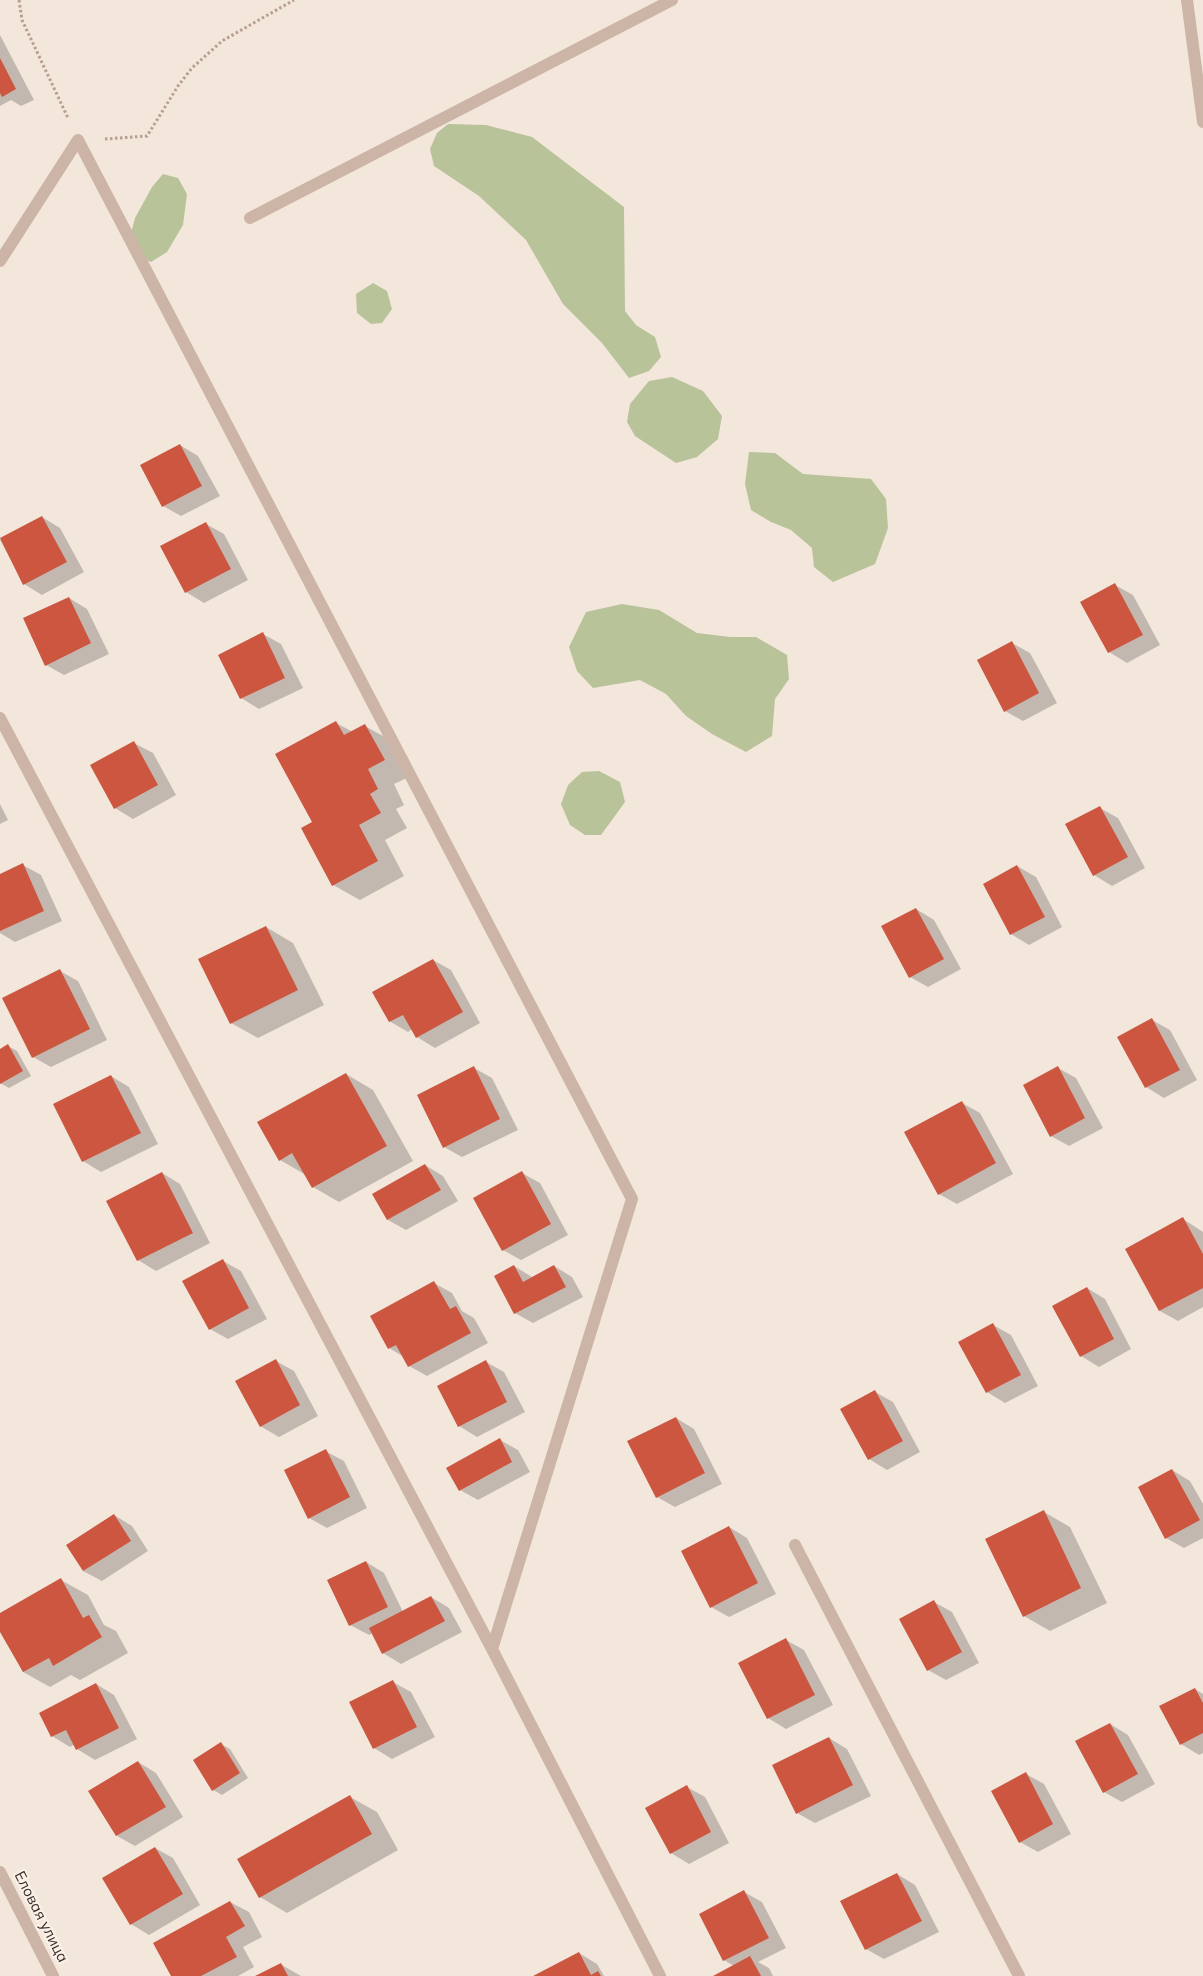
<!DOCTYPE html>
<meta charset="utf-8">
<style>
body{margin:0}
canvas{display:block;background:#f3e6db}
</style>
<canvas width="1203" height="1976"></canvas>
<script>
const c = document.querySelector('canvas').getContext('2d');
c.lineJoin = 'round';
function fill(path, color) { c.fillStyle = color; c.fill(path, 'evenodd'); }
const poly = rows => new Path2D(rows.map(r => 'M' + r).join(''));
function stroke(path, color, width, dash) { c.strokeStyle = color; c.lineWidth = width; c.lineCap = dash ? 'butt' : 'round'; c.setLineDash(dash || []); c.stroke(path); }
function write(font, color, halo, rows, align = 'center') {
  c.font = font + ' Mulish,sans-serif'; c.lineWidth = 4.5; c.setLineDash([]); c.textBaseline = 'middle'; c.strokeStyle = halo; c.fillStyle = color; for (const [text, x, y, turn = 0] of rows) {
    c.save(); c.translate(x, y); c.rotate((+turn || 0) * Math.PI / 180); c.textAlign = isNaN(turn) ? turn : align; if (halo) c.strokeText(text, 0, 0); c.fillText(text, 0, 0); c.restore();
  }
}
const green = poly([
 [448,124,486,125,532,137,624,207,625,311,636,325,655,337,661,357,649,371,629,378,602,343,563,304,526,240,479,196,434,166,430,149,437,133],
 [163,174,178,178,187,194,183,225,167,252,151,262,140,257,128,245,135,218,152,187],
 [373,283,387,291,392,309,382,323,371,324,357,313,356,294],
 [672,377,703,391,722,416,718,439,697,457,676,463,635,436,627,422,630,404,649,381],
 [749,452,775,453,803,474,871,479,886,499,888,528,875,564,833,582,814,567,812,548,791,530,771,522,751,510,745,484],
 [622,604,659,610,697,633,730,637,756,637,787,655,789,679,775,699,772,736,746,752,712,734,686,716,666,694,640,680,593,688,577,671,569,647,586,612],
 [599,771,620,782,625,802,601,835,585,835,570,825,561,804,568,785,582,772]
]);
const shadow = poly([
 [0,35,34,100,21,106,11,100,0,106],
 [180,445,198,456,220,496,181,516,163,506],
 [42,517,60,528,84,572,42,595,24,584,0,540],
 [206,524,224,534,248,580,204,603,186,592,162,547],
 [1115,585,1133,595,1160,645,1127,663,1109,652],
 [69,598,87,609,109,654,64,675,46,665],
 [263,634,281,644,303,688,259,709,241,698],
 [1012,643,1030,653,1057,703,1023,721,1005,711],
 [336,723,353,732,365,726,392,741,411,776,394,784,404,805,396,809,407,828,385,840,404,876,360,900,333,885,314,822],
 [134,743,153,753,176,795,133,819,115,808],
 [0,804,8,820,0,824],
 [1100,808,1118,818,1145,868,1112,886,1094,875],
 [23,865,41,875,62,921,15,942,0,933,0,875],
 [1017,866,1036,877,1062,927,1029,945,1011,934],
 [916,909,934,920,961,969,928,987,910,977],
 [266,927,293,943,324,1005,258,1038,231,1023],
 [433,960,451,970,480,1023,435,1048,417,1037,412,1029,408,1032,389,1021],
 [60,971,78,981,107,1040,51,1067,33,1057],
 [1152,1020,1170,1030,1197,1080,1164,1098,1146,1087],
 [8,1046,17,1051,31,1076,9,1088,0,1083,0,1050],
 [474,1068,492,1078,518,1130,462,1157,444,1147],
 [1058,1068,1076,1078,1103,1128,1069,1146,1051,1136],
 [346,1074,373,1090,413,1161,339,1202,313,1187,306,1175,280,1160],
 [111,1076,129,1087,158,1144,101,1172,83,1161],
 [962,1103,980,1113,1013,1174,957,1204,939,1194],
 [425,1165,443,1176,458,1201,406,1230,388,1220,374,1194],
 [162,1173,180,1184,210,1243,156,1271,138,1260],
 [522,1173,540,1183,568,1235,521,1260,503,1250],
 [1183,1219,1203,1232,1203,1307,1178,1321,1160,1311,1127,1249],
 [223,1261,241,1271,267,1319,228,1339,210,1329],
 [514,1266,532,1277,554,1266,572,1277,583,1297,533,1323,515,1313],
 [434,1283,452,1293,462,1311,474,1318,488,1343,427,1376,409,1366,404,1357,389,1348],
 [1087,1288,1105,1299,1131,1349,1099,1367,1081,1356],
 [993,1325,1011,1335,1038,1386,1005,1403,987,1392],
 [276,1361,294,1371,318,1416,279,1437,260,1426],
 [486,1362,504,1372,525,1412,477,1437,459,1426],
 [875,1392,893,1402,920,1452,887,1470,869,1459],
 [676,1418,694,1429,722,1484,675,1507,657,1497],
 [500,1440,518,1450,530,1472,478,1500,460,1490],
 [325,1451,344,1461,367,1508,327,1528,309,1518],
 [1172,1470,1190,1481,1203,1504,1203,1538,1184,1548,1166,1538],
 [1044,1512,1070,1527,1107,1603,1050,1631,1024,1616],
 [114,1515,132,1526,148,1551,102,1581,83,1571],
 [729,1527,747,1538,776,1594,729,1617,711,1607],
 [366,1562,384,1573,403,1612,431,1597,449,1608,462,1632,401,1664,383,1653,373,1633,369,1635,350,1625],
 [61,1580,88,1595,104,1625,116,1631,128,1653,80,1680,71,1675,50,1687,23,1672,0,1629,0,1614],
 [934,1602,952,1612,979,1663,946,1680,928,1670],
 [786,1640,804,1650,833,1705,786,1729,768,1718],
 [393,1682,411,1692,435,1737,392,1759,374,1748],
 [96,1684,114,1695,137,1739,95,1760,77,1749,75,1744,70,1747,52,1736],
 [1195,1689,1203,1694,1203,1753,1199,1755,1181,1744],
 [1110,1724,1128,1735,1155,1784,1122,1802,1104,1792],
 [829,1738,847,1749,871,1796,815,1823,797,1813],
 [221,1744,230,1749,248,1778,222,1795,213,1790],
 [138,1762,156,1773,183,1817,135,1846,117,1836],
 [1026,1774,1044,1784,1071,1834,1038,1852,1020,1842],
 [687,1787,705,1797,729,1843,689,1864,671,1853],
 [350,1797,377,1812,398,1850,287,1913,260,1897],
 [155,1848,173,1858,200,1905,149,1935,131,1924,104,1878],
 [897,1874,915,1885,939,1932,884,1959,866,1949],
 [744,1892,762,1902,786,1948,758,1962,769,1968,773,1976,716,1976,734,1966,724,1960],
 [230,1902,249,1912,262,1937,243,1947,254,1967,238,1976,172,1976],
 [579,1953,597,1964,604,1976,536,1976],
 [280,1964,301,1976,258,1976]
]);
const building = poly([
 [0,58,16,89,2,97,0,93],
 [180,444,202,486,162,507,140,465],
 [42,516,67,562,23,585,0,538],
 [206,522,231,569,185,593,160,546],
 [1115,583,1143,635,1108,653,1080,602],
 [69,597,91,643,45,666,23,618],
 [263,632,285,678,240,699,218,655],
 [1012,641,1039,693,1004,712,977,660],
 [336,721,344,735,365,724,385,760,368,769,378,789,370,794,381,813,359,825,378,861,332,886,301,828,312,822,275,754],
 [134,741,158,785,114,809,90,765],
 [1100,806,1128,857,1093,876,1065,824],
 [23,863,44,911,0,931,0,874],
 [1017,865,1045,917,1010,935,983,884],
 [916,908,944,959,909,978,881,926],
 [266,926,298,990,230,1024,198,959],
 [433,959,463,1012,416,1038,403,1015,389,1022,372,992],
 [60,969,90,1029,32,1058,2,998],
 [1152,1018,1180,1070,1145,1088,1117,1037],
 [8,1044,23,1071,0,1084,0,1049],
 [474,1066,500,1119,443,1148,417,1095],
 [1058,1066,1085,1118,1050,1137,1023,1085],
 [346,1073,387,1146,312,1188,292,1153,279,1161,257,1122],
 [111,1075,141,1133,82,1162,53,1104],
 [962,1101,996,1163,938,1195,904,1132],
 [425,1164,441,1190,387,1220,372,1194],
 [522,1171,551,1224,502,1251,473,1198],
 [162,1172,193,1233,137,1261,106,1201],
 [1183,1217,1203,1254,1203,1288,1159,1311,1125,1249],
 [223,1259,249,1308,209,1330,182,1281],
 [514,1265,523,1282,554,1265,566,1287,514,1314,494,1276],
 [434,1281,450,1309,456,1306,471,1333,408,1367,396,1345,388,1349,370,1316],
 [1087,1287,1114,1339,1080,1357,1052,1306],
 [993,1323,1021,1375,986,1393,958,1342],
 [276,1359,300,1405,260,1427,235,1381],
 [486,1360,507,1402,458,1427,437,1386],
 [875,1390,903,1441,868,1460,840,1409],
 [676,1417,705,1473,656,1498,627,1441],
 [500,1438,512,1462,459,1491,446,1468],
 [326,1449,350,1497,308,1519,284,1470],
 [1172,1469,1200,1520,1165,1539,1138,1487],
 [1044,1510,1081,1588,1023,1617,985,1539],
 [114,1514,131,1541,83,1571,66,1545],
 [729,1526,758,1583,710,1608,681,1551],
 [366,1561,388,1607,349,1626,327,1580],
 [61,1578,83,1618,89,1615,102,1637,53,1666,49,1658,23,1672,0,1632,0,1613],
 [431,1596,445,1621,382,1654,369,1628],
 [934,1600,962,1652,927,1671,899,1619],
 [786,1638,815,1695,767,1719,738,1663],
 [393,1680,417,1727,373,1749,349,1702],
 [96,1683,119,1728,76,1750,66,1730,51,1737,39,1713],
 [1195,1688,1203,1703,1203,1733,1180,1745,1159,1706],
 [1110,1723,1138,1774,1103,1793,1075,1741],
 [829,1737,853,1785,796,1814,772,1765],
 [221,1742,240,1773,212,1791,193,1760],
 [138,1761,166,1807,116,1836,88,1791],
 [1026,1772,1053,1824,1019,1843,991,1791],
 [687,1785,711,1832,670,1854,645,1808],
 [350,1795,372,1834,259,1898,237,1859],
 [155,1847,183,1894,130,1925,102,1878],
 [897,1873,922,1921,865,1950,840,1901],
 [744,1890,769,1938,723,1961,699,1914],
 [230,1901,245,1926,226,1937,237,1957,201,1976,171,1976,153,1943],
 [579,1952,591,1975,598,1971,601,1976,533,1976],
 [750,1956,761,1976,713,1976],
 [281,1963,288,1976,255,1976]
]);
const path = poly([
 [19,0,22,20,68,118],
 [105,139,147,136,178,86,192,68,222,41,294,0]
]);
const street = poly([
 [1187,0,1203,122],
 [250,218,672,0],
 [0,261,78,140,632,1199,492,1649],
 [0,718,492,1649,660,1976],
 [795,1545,1019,1976],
 [0,1872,53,1976]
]);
const streetNames = [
 ["Еловая улица",41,1917,63]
];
fill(green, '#b9c39a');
fill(shadow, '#0003');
fill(building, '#cc5640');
stroke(path, '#b89e90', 3, [2.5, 2.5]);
stroke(street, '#ccb4a6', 12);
write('15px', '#372b27', '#faf0e7', streetNames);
</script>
